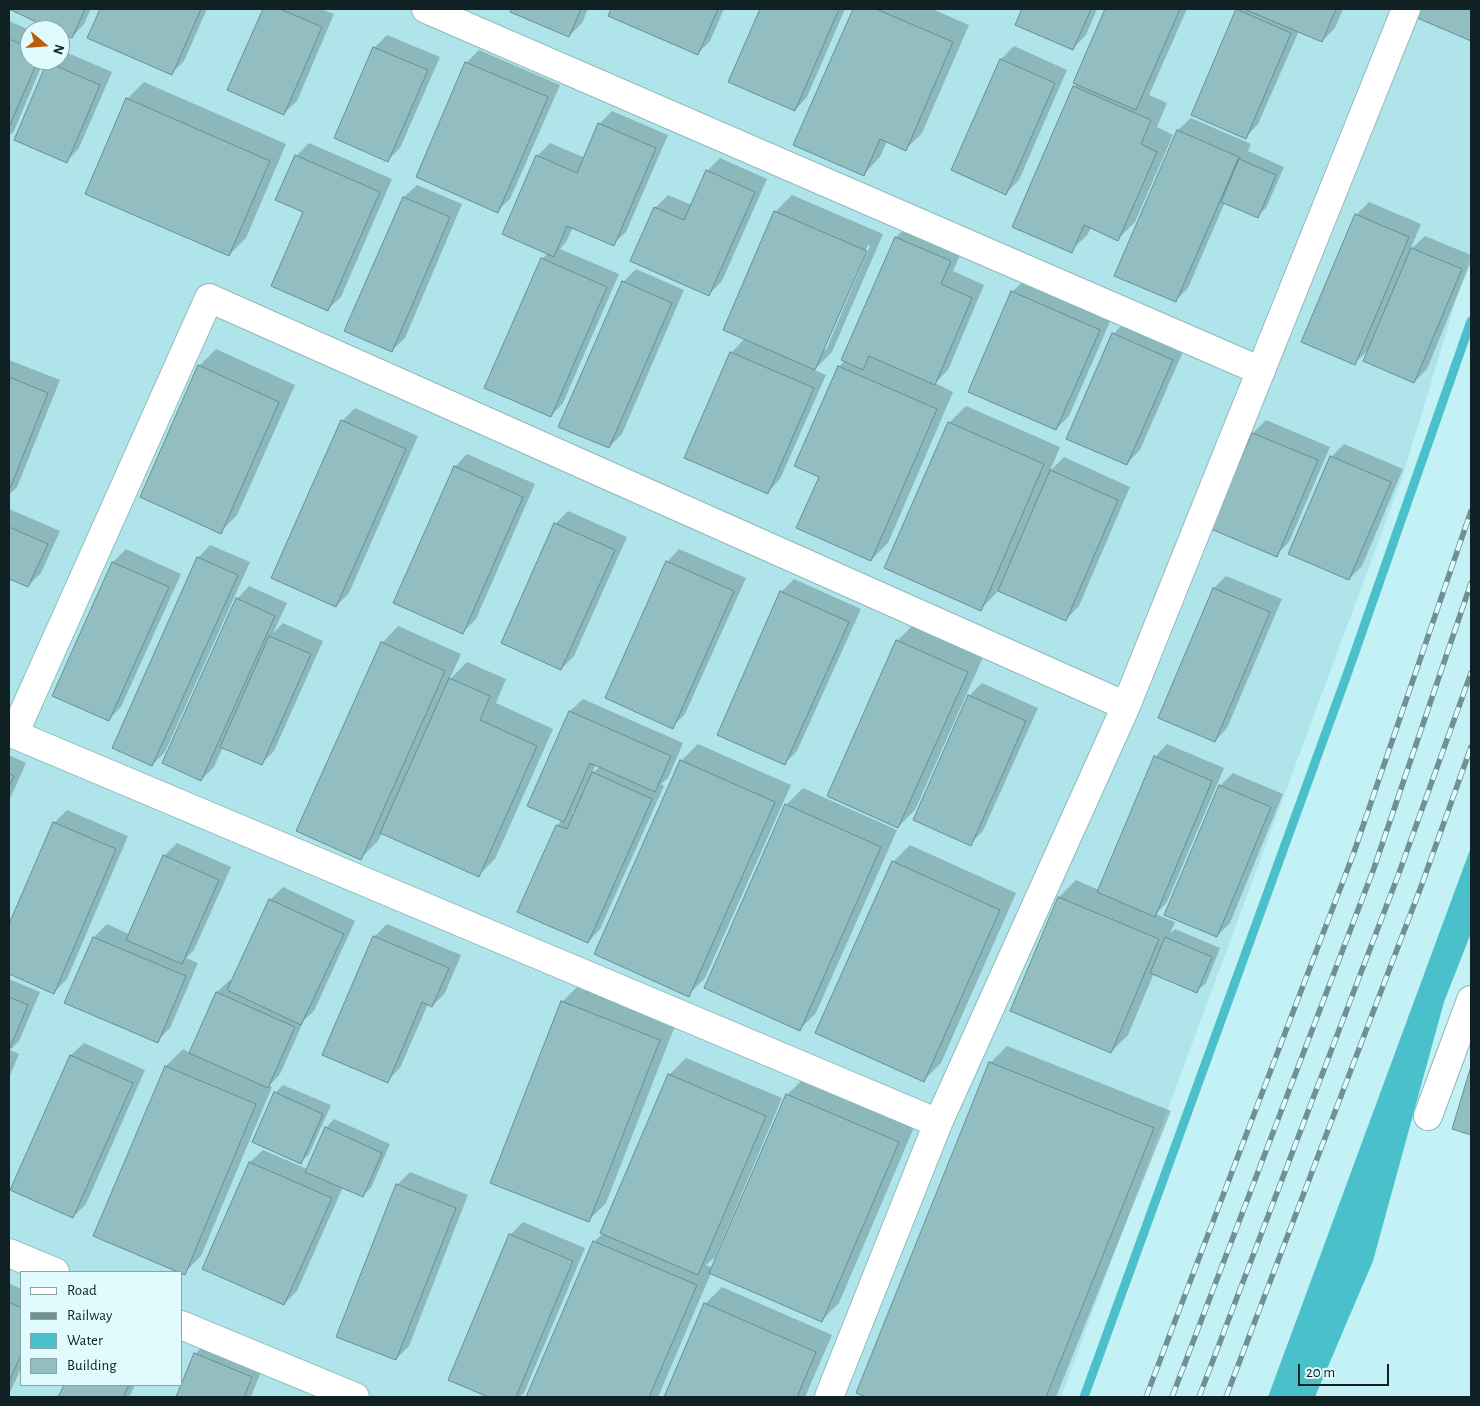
<!DOCTYPE html>
<style>
body{margin:0}
#map{position:relative;width:1480px;height:1406px;overflow:hidden;background:#c4f1f5;font-family:"Alegreya Sans",sans-serif}
canvas{display:block}
.frame{position:absolute;inset:0;border:10px solid #0f2122;pointer-events:none}
.legend{position:absolute;left:20px;top:1271px;width:162px;height:115px;box-sizing:border-box;background:#e0fbfd;border:1px solid #8ca4a5;margin:0;padding:6px 9px;list-style:none;font-size:15px;color:#0f2122}
.legend li{display:flex;align-items:center;gap:10px;height:25px}
.legend b{width:25px;border:1px solid #8ca4a5}
.north{position:absolute;left:20px;top:20px;width:50px;height:50px;box-sizing:border-box;background:#e0fbfd;border:1px solid #8ca4a5;border-radius:50%;rotate:108deg;font-size:14px;font-weight:700;line-height:20px;text-align:center;color:#0f2122}
.north::after{content:'';display:block;margin:auto;width:18px;height:22px;background:#ba5d0d;clip-path:polygon(50% 0,100% 100%,50% 72%,0 100%)}
.scale{position:absolute;left:1298px;top:1364px;width:91px;height:22px;box-sizing:border-box;border:2px solid #0f2122;border-top:0;padding-left:6px;font-size:15px;line-height:18px;white-space:nowrap;color:#0f2122;-webkit-text-stroke:4px #e0fbfd;paint-order:stroke}
</style>
<div id="map">
<canvas width="1480" height="1406"></canvas>
<div class="frame"></div>
<ul class="legend">
<li><b style="height:6px;background:#fff"></b>Road</li>
<li><b style="height:6px;background:#709093"></b>Railway</li>
<li><b style="height:14px;background:#4ac0ca"></b>Water</li>
<li><b style="height:14px;background:#92bdc1"></b>Building</li>
</ul>
<div class="north">N</div>
<div class="scale">20 m</div>
</div>
<script>
const c = document.querySelector('canvas').getContext('2d');
c.lineJoin = 'round';
function fill(path, color) { c.fillStyle = color; c.fill(path, 'evenodd'); }
const poly = rows => new Path2D(rows.map(r => 'M' + r).join(''));
function stroke(path, color, width, dash) { c.strokeStyle = color; c.lineWidth = width; c.lineCap = dash ? 'butt' : 'round'; c.setLineDash(dash || []); c.stroke(path); }
const built = poly([
 [9,9,1471,9,1471,252,1402,478,1061,1397,9,1397],
 [30,30,60,30,60,60,30,60],
 [21,1272,181,1272,181,1385,21,1385]
]);
const water = poly([
 [1471,847,1471,933,1444,1002,1373,1261,1315,1397,1268,1397]
]);
const shadow = poly([
 [9,9,91,9,84,24,72,37],
 [101,9,207,9,184,61,171,74,88,38],
 [264,9,321,9,334,14,297,101,284,113,229,90],
 [512,9,588,9,582,23,569,36,511,11],
 [613,9,724,9,710,41,697,54,610,16],
 [762,9,845,9,807,97,795,110,730,82],
 [854,9,932,9,969,25,922,133,905,150,887,141,880,157,864,174,795,144],
 [1023,9,1097,9,1086,35,1073,48,1017,24],
 [1107,9,1187,9,1149,95,1167,103,1157,127,1173,135,1135,222,1118,239,1091,227,1088,234,1071,251,1074,87,1078,83,1075,82],
 [1239,9,1343,9,1335,28,1322,41,1299,31,1258,124,1246,137],
 [1420,9,1471,9,1471,40,1417,16],
 [9,21,30,30,30,60,44,60,14,131,9,136],
 [387,35,440,57,400,148,387,161,374,48],
 [1014,46,1067,70,1019,180,1006,193,953,170,1001,59],
 [61,50,112,72,79,148,67,161,48,63,51,60,60,60],
 [479,50,560,85,510,199,497,211,417,176,466,63],
 [144,82,286,144,246,238,229,255,127,99],
 [612,111,668,135,626,232,613,244,573,227,566,242,560,249,619,274,563,403,551,416,542,259,548,253,537,156,550,143,585,158,599,124],
 [1191,118,1251,144,1248,151,1284,167,1266,208,1257,216,1225,202,1188,288,1175,301,1116,275,1178,130],
 [309,143,392,179,341,297,328,309,305,212,296,156],
 [720,158,767,179,722,281,709,294,655,208,668,195,692,205,707,171],
 [417,185,462,204,405,338,392,350,346,330,404,197],
 [792,195,883,234,832,352,814,370,826,375,780,479,768,492,731,353,745,338,775,212],
 [868,245,870,246,826,350,823,350],
 [1369,202,1421,224,1410,250,1425,236,1471,255,1471,262,1427,369,1414,382,1370,348,1355,363,1356,215],
 [909,225,963,248,953,271,984,285,948,370,935,383,953,392,888,543,871,560,821,476,796,466,839,366,845,361,843,360,896,237],
 [636,269,684,290,622,434,609,447,623,282],
 [1025,279,1112,317,1069,416,1056,429,1012,292],
 [1126,321,1185,347,1140,450,1127,463,1113,334],
 [216,349,295,385,237,515,220,532,199,366],
 [9,360,60,380,17,487,9,495],
 [966,406,1060,447,1050,471,1064,457,1130,487,1079,606,1066,619,999,590,981,609,949,423],
 [355,408,418,436,349,593,336,606,342,421],
 [1266,420,1330,447,1289,542,1276,555,1213,529,1253,433],
 [1344,444,1403,469,1362,566,1349,579,1331,457],
 [467,454,535,484,476,619,463,632,455,467],
 [9,509,60,531,41,573,28,586,9,577],
 [568,511,627,537,574,656,561,669,555,524],
 [210,545,250,562,165,752,152,765,198,558],
 [126,549,181,574,121,707,109,719,54,695,113,562],
 [679,549,746,578,685,714,672,727,667,562],
 [1226,576,1282,599,1227,728,1215,741,1214,588],
 [794,579,861,609,797,751,784,764,781,592],
 [249,586,287,603,273,633,283,623,323,641,274,751,261,764,223,747,214,767,201,780,237,599],
 [914,624,984,655,915,810,898,827,897,641],
 [398,626,461,654,449,680,467,662,506,679,496,703,553,729,495,859,478,876,382,833,378,841,361,858,382,643],
 [982,683,1038,708,983,831,970,844,969,696],
 [583,699,683,743,668,778,661,784,664,786,600,929,588,942,557,825,562,820,528,805,570,711],
 [596,764,600,766,592,774],
 [578,807,575,815,572,813],
 [698,744,791,785,705,978,688,995,681,761],
 [1167,744,1224,768,1167,902,1156,914,1175,922,1170,934,1175,929,1220,948,1206,983,1197,991,1154,973,1128,1035,1111,1052,1012,1010,1059,897,1076,880,1099,890,1155,757],
 [9,755,26,763,9,801],
 [1233,773,1283,794,1230,923,1217,936,1220,786],
 [803,788,897,830,816,1013,799,1030,786,805],
 [67,810,128,836,67,979,54,992,9,973,9,927,54,823],
 [177,843,231,867,194,950,186,958,198,963,170,1028,157,1041,66,1002,94,937,107,924,129,934,164,856],
 [910,845,1016,893,941,1063,924,1080,893,862],
 [283,887,355,921,314,1011,304,1020,280,1074,269,1086,272,1087,201,1256,184,1273,166,1066,183,1049,190,1053,217,992,230,980,232,981,270,900],
 [387,924,461,955,445,993,432,1006,428,1004,400,1068,387,1081,374,937],
 [9,979,40,992,19,1041,10,1050,19,1054,9,1078],
 [579,985,676,1023,606,1203,589,1220,562,1002],
 [84,1043,145,1070,86,1204,73,1217,71,1055],
 [1007,1046,1171,1111,1056,1397,870,1397,858,1392,990,1063],
 [686,1058,782,1098,715,1257,706,1265,713,1268,787,1095,804,1078,915,1125,839,1303,822,1320,711,1273,658,1397,528,1397,594,1242,603,1233,601,1232,669,1075],
 [1471,1071,1471,1134,1453,1128],
 [283,1085,331,1105,309,1154,301,1162,275,1093],
 [334,1119,390,1144,371,1188,362,1196,343,1187,297,1291,284,1304,203,1268,250,1162,263,1150,307,1169,326,1128],
 [410,1172,468,1195,409,1346,396,1359,397,1185],
 [523,1222,585,1248,524,1393,519,1397,491,1397,449,1380,510,1235],
 [9,1283,21,1289,21,1368,9,1395],
 [722,1287,832,1335,805,1397,665,1397,705,1304],
 [208,1341,264,1364,251,1397,177,1397,195,1354],
 [65,1385,135,1385,129,1397,59,1397]
]);
const stream = poly([
 [1084,1397,1349,669,1471,321]
]);
const building = poly([
 [9,9,85,9,72,38,60,33,60,30,53,30,9,9],
 [100,9,201,9,172,75,87,38,100,9],
 [263,9,280,9,322,27,284,115,227,90,263,9],
 [511,9,581,9,569,37,510,12,511,9],
 [611,9,718,9,698,55,608,16,611,9],
 [760,9,839,9,795,111,728,82,760,9],
 [853,9,876,9,953,42,906,151,880,139,864,176,793,145,853,9],
 [1022,9,1091,9,1073,50,1015,25,1022,9],
 [1105,9,1180,9,1136,110,1073,83,1105,9],
 [1236,9,1291,33,1246,139,1191,115,1236,9],
 [1244,9,1336,9,1322,42,1244,9],
 [1418,9,1471,9,1471,41,1415,17,1418,9],
 [9,39,30,48,30,60,38,60,9,127,9,39],
 [373,47,428,70,388,162,334,138,373,47],
 [1000,59,1055,83,1006,195,951,170,1000,59],
 [47,62,100,85,67,163,14,140,47,62],
 [465,62,548,97,498,213,416,177,465,62],
 [1073,86,1151,120,1141,144,1157,152,1118,241,1084,225,1072,253,1012,227,1073,86],
 [126,98,270,161,229,256,85,194,126,98],
 [598,123,656,148,614,246,567,226,554,257,502,234,536,155,577,173,598,123],
 [1177,130,1239,157,1176,302,1114,276,1177,130],
 [295,155,380,192,328,311,271,286,303,212,275,200,295,155],
 [1239,159,1276,175,1258,218,1221,202,1239,159],
 [706,170,755,192,709,296,630,261,654,207,684,220,706,170],
 [403,197,450,217,392,352,344,331,403,197],
 [774,211,867,251,815,370,723,330,774,211],
 [1355,214,1409,237,1355,365,1301,342,1355,214],
 [895,237,951,261,941,284,972,298,935,385,869,356,863,370,841,360,895,237],
 [1411,248,1462,269,1414,383,1363,361,1411,248],
 [541,258,607,287,551,417,484,388,541,258],
 [622,281,672,303,609,448,558,427,622,281],
 [1011,291,1100,330,1056,430,968,392,1011,291],
 [1112,333,1173,360,1127,465,1066,439,1112,333],
 [730,352,814,388,768,494,684,458,730,352],
 [198,365,279,402,221,534,140,497,198,365],
 [838,366,937,409,871,561,796,528,819,477,794,466,838,366],
 [9,377,48,393,9,491,9,377],
 [341,420,406,449,336,607,271,578,341,420],
 [948,422,1044,464,981,611,884,568,948,422],
 [1252,433,1318,460,1277,557,1211,529,1252,433],
 [1330,456,1391,482,1349,580,1288,554,1330,456],
 [454,466,523,497,463,634,393,603,454,466],
 [1050,470,1118,500,1066,621,998,591,1050,470],
 [554,523,615,550,561,670,501,643,554,523],
 [9,527,48,544,28,587,9,579,9,527],
 [197,557,238,575,152,766,112,748,197,557],
 [666,561,734,591,673,729,605,698,666,561],
 [112,562,169,587,109,721,52,696,112,562],
 [1213,588,1270,612,1215,742,1158,718,1213,588],
 [780,591,849,622,785,765,717,735,780,591],
 [236,598,275,616,201,781,162,763,236,598],
 [269,636,311,654,262,765,220,747,269,636],
 [896,640,968,672,898,828,827,796,896,640],
 [381,642,445,671,361,860,296,831,381,642],
 [449,678,490,696,480,720,537,746,479,877,380,833,449,678],
 [968,695,1026,721,971,846,913,820,968,695],
 [569,711,671,756,655,792,590,763,564,822,527,806,569,711],
 [1154,756,1212,781,1155,917,1097,892,1154,756],
 [680,760,775,802,689,997,594,954,680,760],
 [592,772,652,799,588,943,517,912,556,825,567,829,592,772],
 [9,773,14,776,9,787,9,773],
 [1219,785,1271,807,1217,937,1164,915,1219,785],
 [785,804,881,847,800,1031,704,988,785,804],
 [53,822,116,849,54,994,9,974,9,924,53,822],
 [163,855,219,880,182,964,126,940,163,855],
 [892,861,1000,910,924,1082,815,1033,892,861],
 [1058,897,1159,939,1111,1053,1010,1011,1058,897],
 [269,899,344,934,301,1025,227,990,269,899],
 [373,936,449,968,432,1007,422,1002,388,1083,322,1055,373,936],
 [93,937,186,976,158,1043,64,1003,93,937],
 [1165,937,1212,957,1197,993,1150,973,1165,937],
 [216,992,295,1027,268,1088,189,1053,216,992],
 [9,997,28,1005,9,1050,9,997],
 [561,1001,660,1040,589,1222,490,1183,561,1001],
 [70,1055,133,1083,73,1218,10,1190,70,1055],
 [989,1062,1154,1128,1046,1397,866,1397,856,1393,989,1062],
 [165,1066,256,1104,185,1275,93,1236,165,1066],
 [1471,1066,1471,1135,1452,1129,1471,1066],
 [668,1074,766,1116,698,1275,600,1233,668,1074],
 [274,1092,323,1114,301,1164,252,1142,274,1092],
 [786,1094,899,1142,822,1322,709,1273,786,1094],
 [325,1127,382,1153,363,1197,305,1172,325,1127],
 [249,1162,332,1198,284,1305,202,1269,249,1162],
 [396,1184,456,1208,396,1360,336,1337,396,1184],
 [509,1234,573,1261,516,1397,488,1397,448,1380,509,1234],
 [593,1241,697,1285,649,1397,526,1397,593,1241],
 [9,1302,21,1308,21,1355,9,1382,9,1302],
 [704,1303,816,1352,797,1397,664,1397,704,1303],
 [194,1353,252,1377,244,1397,176,1397,194,1353],
 [64,1385,129,1385,123,1397,58,1397,64,1385]
]);
const minor = poly([
 [426,9,1261,371],
 [9,732,938,1123],
 [14,734,209,298,1126,706],
 [1428,1116,1471,1000],
 [9,1253,55,1272],
 [181,1325,355,1397],
 [829,1397,938,1123,1126,706,1406,9]
]);
const rail = poly([
 [1146,1397,1353,855,1471,511],
 [1172,1397,1374,868,1471,583],
 [1199,1397,1399,873,1471,673],
 [1226,1397,1422,884,1471,747]
]);
fill(built, '#afe5ea');
fill(water, '#4ac0ca');
fill(shadow, '#0003');
stroke(stream, '#4ac0ca', 9);
fill(building, '#92bdc1');
stroke(building, '#669194', 1);
stroke(minor, '#8db9bc', 30);
stroke(minor, '#fff', 28);
stroke(rail, '#709093', 5.5);
stroke(rail, '#e0fbfd', 4, [11]);
</script>
